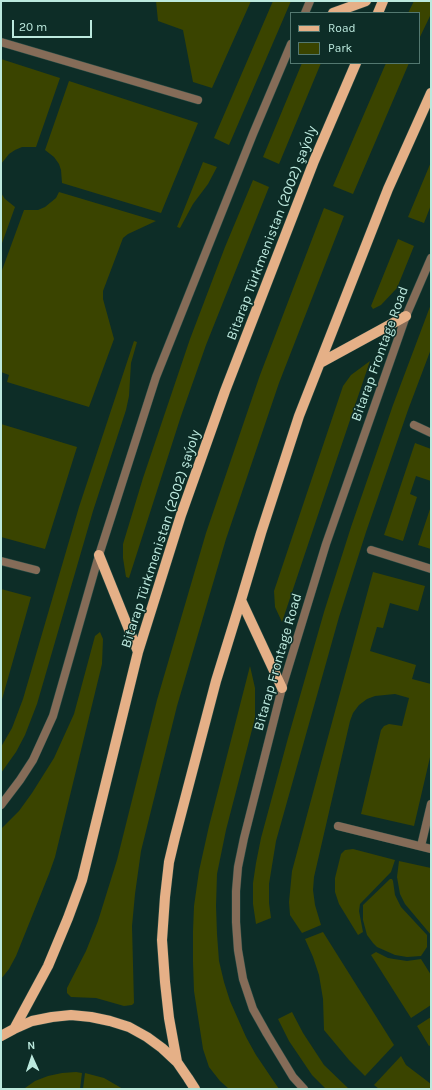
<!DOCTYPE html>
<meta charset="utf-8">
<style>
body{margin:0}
#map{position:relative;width:432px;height:1090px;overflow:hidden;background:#0d2d27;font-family:Karla,sans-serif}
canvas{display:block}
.frame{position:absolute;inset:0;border:2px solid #bce9de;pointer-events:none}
.legend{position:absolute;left:290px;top:12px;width:130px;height:52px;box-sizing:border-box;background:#0d2d27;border:1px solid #537870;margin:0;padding:5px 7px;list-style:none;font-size:12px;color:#bce9de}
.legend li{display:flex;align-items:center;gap:8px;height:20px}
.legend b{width:20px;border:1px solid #537870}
.north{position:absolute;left:12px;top:1038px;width:40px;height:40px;-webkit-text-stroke:3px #0d2d27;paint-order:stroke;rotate:357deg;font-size:11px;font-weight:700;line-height:16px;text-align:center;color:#bce9de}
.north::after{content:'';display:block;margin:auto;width:14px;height:18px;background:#bce9de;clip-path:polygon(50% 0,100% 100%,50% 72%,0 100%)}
.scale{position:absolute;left:12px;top:20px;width:80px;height:18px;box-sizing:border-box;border:2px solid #bce9de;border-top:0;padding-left:5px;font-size:12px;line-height:14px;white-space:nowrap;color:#bce9de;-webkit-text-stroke:3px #0d2d27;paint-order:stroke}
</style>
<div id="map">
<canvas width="432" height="1090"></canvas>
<div class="frame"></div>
<ul class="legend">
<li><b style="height:5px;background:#e5b087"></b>Road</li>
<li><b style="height:11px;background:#3a4400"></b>Park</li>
</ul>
<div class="north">N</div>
<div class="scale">20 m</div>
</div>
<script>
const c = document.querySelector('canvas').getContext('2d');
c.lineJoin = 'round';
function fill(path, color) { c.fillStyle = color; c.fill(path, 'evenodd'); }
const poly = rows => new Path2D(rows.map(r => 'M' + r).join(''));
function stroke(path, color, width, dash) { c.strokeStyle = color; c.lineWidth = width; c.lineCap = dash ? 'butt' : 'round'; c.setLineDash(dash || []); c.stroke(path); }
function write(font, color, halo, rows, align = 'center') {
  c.font = font + ' Karla,sans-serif'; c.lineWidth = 3; c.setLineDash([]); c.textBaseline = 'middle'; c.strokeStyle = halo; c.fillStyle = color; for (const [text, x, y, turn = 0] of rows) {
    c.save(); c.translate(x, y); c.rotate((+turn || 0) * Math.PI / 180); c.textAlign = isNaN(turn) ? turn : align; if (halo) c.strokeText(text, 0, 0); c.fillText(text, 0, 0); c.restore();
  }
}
const green = poly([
 [156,1,251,1,212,88,193,82,183,30,158,21],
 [273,1,291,1,229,145,214,138],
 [414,1,431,1,431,14,419,39,419,13,408,13],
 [1,59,60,78,36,147,22,147,15,150,9,154,1,164],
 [302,63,321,63,279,164,263,157],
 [386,63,409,63,353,194,333,186],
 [69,81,198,123,161,213,62,183,61,170,59,164,54,157,45,150],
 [203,162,217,167,208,184,193,204,180,228,177,227],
 [431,162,431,205,424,223,408,217],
 [253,180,269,187,206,345,181,416,129,578,126,577,123,558,123,544,143,478,190,339,225,247],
 [59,192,156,221,128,234,123,238,103,291,103,299,114,339,89,407,7,382,9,375,1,372,1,273,24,210,38,210,45,207,56,198],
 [1,193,5,199,15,207,1,246],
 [324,208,344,216,279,383,226,539,177,706,141,851,135,894,132,926,134,1003,132,1005,124,1006,96,998,71,997,67,993,67,988,86,951,98,921,117,860,157,700,206,533,260,375],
 [398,239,414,246,397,288,381,305,373,309,371,306],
 [431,304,431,349,408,410,366,532,339,617,276,841,269,884,269,903,271,918,256,924,253,904,253,883,256,863,261,838,288,738,324,612,351,527,393,405],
 [134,341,137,342,131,363,129,396,126,410,93,511,37,704,25,735,16,752,1,773,1,747,12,728,23,699,79,507],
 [370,361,326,491,282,622,275,607,274,591,310,484,343,386,351,375],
 [1,424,77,447,45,549,1,537],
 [415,443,431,449,431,481,416,476,410,494,417,497,403,541,384,535],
 [431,506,431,549,418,545],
 [373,572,425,586,418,611,390,603,383,628,377,627,370,651,416,665,412,679,431,684,431,753,414,826,361,814,381,730,384,726,389,724,402,726,409,698,395,694,375,696,367,699,359,705,353,713,350,721,314,877,313,890,315,905,321,925,302,933,290,915,289,902,292,871,325,748],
 [1,589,31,597,1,703],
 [100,632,103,639,102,664,55,857,49,874,16,956,9,969,1,979,1,829,19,811,32,793,54,758,74,714,95,636],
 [250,666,255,688,255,718,226,830,217,874,216,906,217,934,219,961,224,982,230,1001,246,1037,256,1055,279,1089,229,1089,220,1081,209,1067,203,1049,194,991,193,962,193,931,194,906,199,871,209,826],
 [353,849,395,860,391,872,360,904,359,911,363,932,358,935,339,904,335,892,335,878,341,854,345,850],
 [399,861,431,868,431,935,405,904,400,894,397,877],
 [390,879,392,879,393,881,395,895,401,907,427,935,427,947,421,956,407,957,395,955,377,947,373,943,367,935,363,920,363,905],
 [323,932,394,1045,365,1076,349,1060,324,1030,323,999,319,975,313,957,305,939],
 [376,952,388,958,394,959,407,961,421,959,431,975,431,1005,411,1018,371,955],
 [292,1012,303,1033,324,1065,349,1089,326,1089,312,1075,289,1041,278,1019],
 [431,1017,431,1045,429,1046,417,1026],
 [401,1056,406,1065,431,1084,431,1089,379,1089,374,1085],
 [76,1072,82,1073,80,1089,25,1089,25,1088,35,1081,48,1076,62,1073],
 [85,1073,104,1078,123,1089,83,1089]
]);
const lane = poly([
 [414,425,431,433],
 [371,550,431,569],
 [1,561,36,570],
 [338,826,431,849],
 [421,846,431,804]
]);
const street = poly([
 [305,13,310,1],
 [1,42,198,100],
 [1,805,20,780,33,760,53,716,99,555,156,377,253,134,291,44],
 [304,1089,293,1077,267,1034,253,1009,243,979,238,950,236,922,236,891,238,867,244,838,282,688,326,544,406,316,431,258]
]);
const primary = poly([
 [333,13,366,1],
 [378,13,383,1],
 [320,363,406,316],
 [99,555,138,652],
 [241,600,282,688],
 [14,1029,48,966,68,918,82,880,138,652,181,515,225,391,314,161,356,63],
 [1,1036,14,1029,32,1021,52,1017,71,1015,91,1017,110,1021,129,1027,147,1037,162,1048,177,1062,188,1078,195,1089],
 [177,1062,169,1018,165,982,162,940,165,897,169,862,175,837,216,681,241,600,261,533,299,416,388,189,431,93]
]);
const streetNames = [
 ["Bitarap Türkmenistan (2002) şaýoly",272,233,-69],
 ["Bitarap Frontage Road",380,354,-70],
 ["Bitarap Türkmenistan (2002) şaýoly",161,539,-72],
 ["Bitarap Frontage Road",278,662,-74]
];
fill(green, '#3a4400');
stroke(lane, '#294b44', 9);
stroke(street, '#294b44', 9);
stroke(primary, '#294b44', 11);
stroke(lane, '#856c58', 8);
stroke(street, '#856c58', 8);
stroke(primary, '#e5b087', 10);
write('14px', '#bce9de', '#0d2d27', streetNames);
</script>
